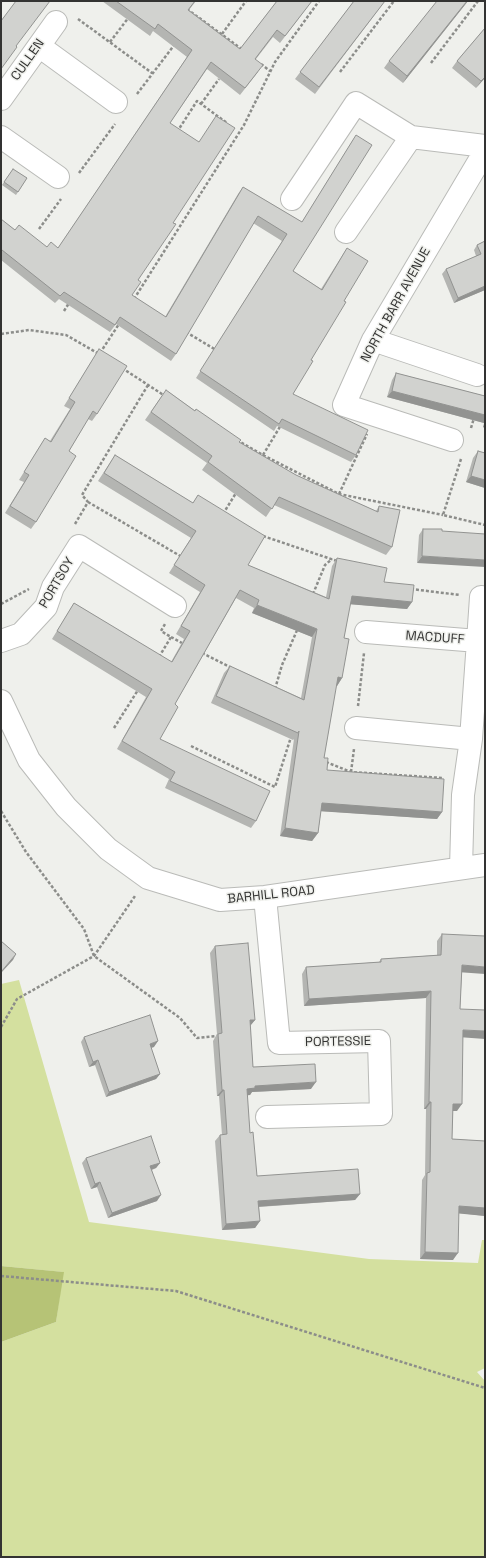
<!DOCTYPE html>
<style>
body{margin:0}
#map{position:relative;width:486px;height:1558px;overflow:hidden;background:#eff0ec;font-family:"Space Grotesk",sans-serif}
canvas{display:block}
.frame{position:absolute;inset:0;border:2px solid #333332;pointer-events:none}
</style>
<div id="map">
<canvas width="486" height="1558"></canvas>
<div class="frame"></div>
</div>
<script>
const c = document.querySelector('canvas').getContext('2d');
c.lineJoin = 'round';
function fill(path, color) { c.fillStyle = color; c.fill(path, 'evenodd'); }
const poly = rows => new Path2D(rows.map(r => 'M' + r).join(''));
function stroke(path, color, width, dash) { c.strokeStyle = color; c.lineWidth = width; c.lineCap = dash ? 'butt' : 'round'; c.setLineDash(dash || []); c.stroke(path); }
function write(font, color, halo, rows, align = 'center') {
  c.font = font + ' "Space Grotesk",sans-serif'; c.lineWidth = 3; c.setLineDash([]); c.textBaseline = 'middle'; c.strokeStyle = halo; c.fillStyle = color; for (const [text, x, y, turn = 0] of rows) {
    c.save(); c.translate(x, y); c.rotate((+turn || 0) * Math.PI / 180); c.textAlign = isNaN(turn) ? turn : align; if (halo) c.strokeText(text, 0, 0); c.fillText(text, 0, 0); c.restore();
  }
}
const green = poly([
 [19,980,89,1222,369,1259,478,1263,482,1240,485,1240,485,1368,477,1372,485,1381,485,1557,1,1557,1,1342,56,1322,63,1272,1,1266,1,984]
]);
const forest = poly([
 [1,1266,64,1272,56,1322,1,1342]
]);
const path = poly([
 [187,9,243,50],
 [78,19,152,73],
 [222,34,246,1],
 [110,42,129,17],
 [431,63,478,1],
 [261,64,270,71],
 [340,72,394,1],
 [137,94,175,44],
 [201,104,219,79],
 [177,132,197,101,227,123],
 [79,173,115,124],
 [39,229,61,199],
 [134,299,244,125,275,62,319,1],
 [64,311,69,303],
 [186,332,216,350],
 [1,334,29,330,66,335,99,354],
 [100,353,119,324],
 [122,368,165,396],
 [471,428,474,418],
 [237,440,263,455,339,494,443,515],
 [263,455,281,425],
 [461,459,443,515,485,525],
 [339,494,367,434],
 [88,502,182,557],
 [223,514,236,493],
 [75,524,88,502,82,495,148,385],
 [263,536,337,561],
 [411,589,460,595],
 [313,594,325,565,332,559],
 [1,604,29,589],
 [171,637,182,643],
 [202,653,232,668],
 [159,657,171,637,161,631,165,624],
 [275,689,282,665,298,628],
 [358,706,364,653],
 [114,728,138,690],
 [191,746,275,787,291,737],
 [326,762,351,772,443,778],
 [351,772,354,749],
 [1,811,26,852,84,929,94,956,180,1018,197,1038,217,1036],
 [1,1027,17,999,94,956,135,896],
 [1,1276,176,1291,485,1388]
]);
const minor = poly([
 [39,46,116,102],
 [1,99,56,22],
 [1,137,58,177],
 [292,199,356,103,411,137,485,146],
 [346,232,411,137],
 [373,340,477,375],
 [452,440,344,405,373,340,485,151],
 [1,641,21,634,46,607,53,587,79,546,175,606],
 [478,641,481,597],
 [1,701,29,760,66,807,108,849,148,878,220,900,265,897,485,865],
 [356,728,471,739,478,641,366,632],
 [461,868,463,795,471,739],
 [265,897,279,1043,379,1041,381,1114,267,1117]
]);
const wall = poly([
 [102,1,196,1,189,10,240,49,277,1,312,1,280,43,273,37,256,59,258,72,240,95,207,69,170,123,173,223,138,280,132,295,165,317,238,194,243,187,302,222,356,135,293,271,321,289,347,248,344,301,311,360,293,394,356,455,351,462,277,426,274,431,196,378,282,241,253,223,176,354,171,361,116,324,110,332,59,299,55,303,1,260,1,219,15,230,47,247,58,248,187,57,153,31,150,36],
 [354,1,385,1,315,94,295,79],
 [468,1,403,83,384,68,389,61],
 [485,28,485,78,476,88,452,68,457,61],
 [13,169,27,178,16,195,2,185],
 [485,241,485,290,454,303,442,274,446,269,476,256,474,250,477,245],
 [99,349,97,414,92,421,88,419,69,451,36,522,31,529,5,513,24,482,19,480,45,438,50,441,70,409,64,406],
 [396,373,485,396,485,428,483,427,484,423,387,397,392,380],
 [166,390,239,442,296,475,376,511,379,506,392,547,386,555,274,505,266,517,202,470,207,463,145,420],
 [478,451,485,488,466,482,473,458],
 [115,455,193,503,198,495,248,565,326,597,332,566,337,558,384,582,412,602,407,609,350,604,344,638,342,678,337,686,336,686,324,758,327,770,442,812,437,819,321,811,318,833,312,841,280,836,294,739,293,740,211,703,224,673,230,666,301,698,312,637,252,613,254,608,236,598,175,704,160,739,256,821,251,828,165,788,169,779,117,749,146,697,52,639,74,603,171,662,184,639,176,634,200,592,169,573,191,538,98,481],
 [423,529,442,529,417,563,419,535],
 [442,934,462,973,460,1009,463,1037,457,1111,453,1111,452,1139,485,1141,485,1216,459,1213,453,1260,420,1259,422,1180,425,1175,426,1109,424,1109,426,998,304,1006,302,974,306,967,379,962,381,959,437,955,437,941],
 [215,946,255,1020,250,1026,253,1067,311,1089,252,1092,250,1095,247,1095,250,1133,257,1176,360,1194,355,1200,259,1207,260,1221,255,1228,222,1230,215,1141,220,1135,222,1135,219,1096,217,1096,213,1041,217,1034,210,953],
 [84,1037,154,1047,151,1048,160,1074,156,1079,106,1097,95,1065,89,1067,81,1042],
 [86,1158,160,1163,156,1168,152,1170,157,1201,108,1218,97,1187,91,1189,82,1163]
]);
const shadedWall = poly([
 [467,1,468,1,403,83,407,76],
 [485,77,485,78,476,88,481,81],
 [485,286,485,290,454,303,458,298],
 [392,391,485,415,485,421,484,423,387,397],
 [485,423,485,428,483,427],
 [471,476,485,480,485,488,466,482],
 [422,556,485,560,485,567,417,563],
 [352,596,412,602,407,609,347,604],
 [257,605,317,629,312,637,252,613],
 [338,677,342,678,337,686,332,685],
 [322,803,442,812,437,819,317,811],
 [285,828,318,833,312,841,280,836],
 [16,954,13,960,1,973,1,972],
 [462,965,485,967,485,974,457,972],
 [431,991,426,998,304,1006,309,999],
 [250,1020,255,1020,250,1026],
 [463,1030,485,1031,485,1039,458,1037],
 [158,1041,154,1047,146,1049,150,1044],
 [98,1060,95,1065,89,1067,93,1062],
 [160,1074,156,1079,106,1097,109,1092],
 [316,1082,311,1089,252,1092,250,1095,242,1096,247,1089,255,1086],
 [222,1090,224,1090,219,1096,217,1096],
 [429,1102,431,1102,426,1109,424,1109],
 [453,1104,462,1104,457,1111,448,1111],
 [160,1163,156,1168,147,1171,150,1166],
 [100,1182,97,1187,91,1189,95,1184],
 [360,1194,355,1200,254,1207,258,1201],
 [161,1195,157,1201,108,1218,112,1213],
 [459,1206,485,1208,485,1216,454,1213],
 [260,1221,255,1228,222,1230,226,1224],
 [425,1252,458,1253,453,1260,420,1259]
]);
const building = poly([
 [16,1,50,1,16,46,17,47,1,69,1,21,16,1],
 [116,1,195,1,188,10,240,49,277,1,312,1,285,36,277,30,255,59,263,65,245,88,211,62,170,123,199,142,216,116,235,128,173,223,176,224,138,280,141,282,132,295,166,317,243,187,302,222,356,135,372,145,293,271,322,290,347,248,368,261,344,301,346,302,311,360,313,361,293,394,368,430,356,455,282,419,279,424,200,371,287,234,258,216,176,354,120,317,115,325,64,292,60,296,2,250,1,252,1,219,15,230,19,225,47,247,51,242,58,248,192,50,158,24,155,29,116,1],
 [354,1,385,1,319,87,300,72,354,1],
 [437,1,467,1,407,76,389,61,437,1],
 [485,28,485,77,481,81,457,61,485,28],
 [13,169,27,178,18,192,4,182,13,169],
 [485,241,485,286,458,298,446,269,481,254,477,245,485,241],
 [99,349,127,366,97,414,93,411,69,451,76,456,36,522,10,506,29,475,24,472,45,438,51,442,75,402,69,398,99,349],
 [396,373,485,396,485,415,392,391,396,373],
 [166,390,195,411,196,409,241,440,239,442,296,475,378,512,379,506,400,510,392,547,279,497,272,509,208,462,212,456,151,412,166,390],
 [478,451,485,453,485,480,471,476,478,451],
 [115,455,193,503,198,495,265,536,248,565,329,599,337,558,387,568,384,582,414,585,412,602,352,596,344,638,349,639,342,678,338,677,324,758,328,758,327,770,444,779,442,812,322,803,318,833,285,828,299,731,298,733,216,696,230,666,304,700,317,629,257,605,259,600,240,590,175,704,178,707,160,739,270,791,256,821,170,781,175,772,122,741,152,689,57,631,74,603,172,662,190,631,181,626,205,585,174,565,196,531,104,473,115,455],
 [423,529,442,529,442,531,485,534,485,560,422,556,423,529],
 [442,934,485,936,485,967,462,965,460,1009,485,1010,485,1031,463,1030,462,1104,453,1104,452,1139,485,1141,485,1208,459,1206,458,1253,425,1252,427,1173,430,1172,431,1102,429,1102,431,991,309,999,306,967,381,962,381,959,441,955,442,934],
 [1,941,16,954,1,972,1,941],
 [248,943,255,1020,250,1020,253,1067,315,1064,316,1082,255,1086,255,1088,247,1089,250,1133,253,1132,257,1176,358,1169,360,1194,258,1201,260,1221,226,1224,220,1135,227,1134,224,1090,222,1090,218,1034,222,1033,215,946,248,943],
 [150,1015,158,1041,150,1044,160,1074,109,1092,98,1060,93,1062,84,1037,150,1015],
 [151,1136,160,1163,150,1166,161,1195,112,1213,100,1182,95,1184,86,1158,151,1136]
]);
const streetNames = [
 ["CULLEN",28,60,-55],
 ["NORTH BARR AVENUE",396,305,-61],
 ["PORTSOY",57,583,-60],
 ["MACDUFF",435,638,4],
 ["BARHILL ROAD",271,895,-6],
 ["PORTESSIE",338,1042,-1]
];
fill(green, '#d4e09f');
fill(forest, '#b6c376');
stroke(minor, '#babbb8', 24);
stroke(path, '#8c8d8a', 2.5, [3, 2]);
stroke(minor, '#fff', 22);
fill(wall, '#b4b5b2');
fill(shadedWall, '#929391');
fill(building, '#d1d2cf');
stroke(building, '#929391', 1);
write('13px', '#333332', '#eff0ec', streetNames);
</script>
